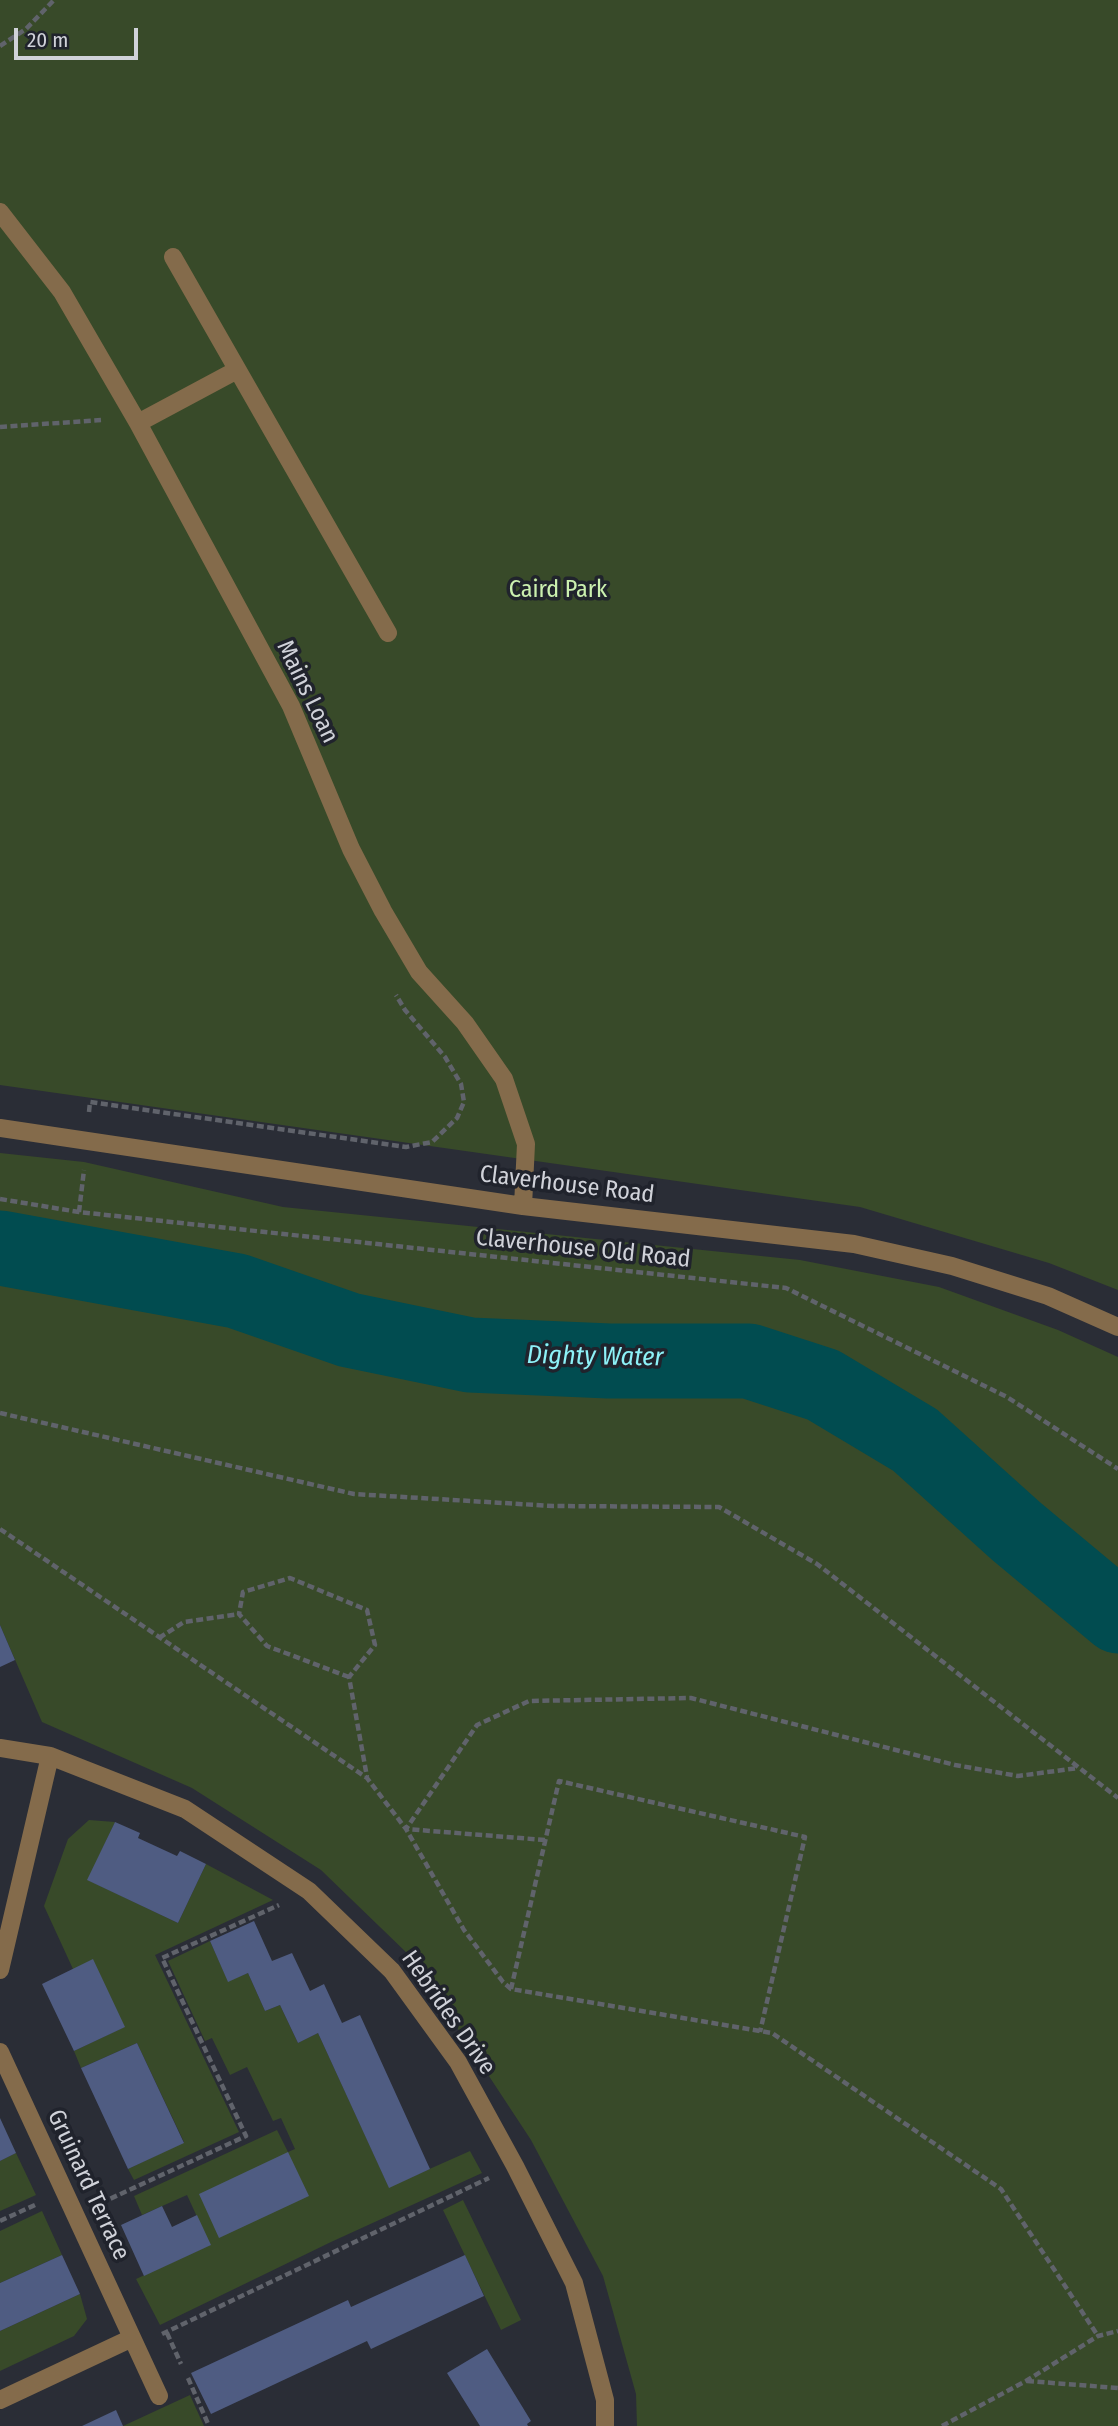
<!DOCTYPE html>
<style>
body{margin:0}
#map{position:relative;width:1118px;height:2426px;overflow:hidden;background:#2a2d36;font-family:"Fira Sans Condensed",sans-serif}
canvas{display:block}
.scale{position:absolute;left:14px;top:28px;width:124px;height:32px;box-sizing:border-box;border:4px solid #d0d2d9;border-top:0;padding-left:9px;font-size:21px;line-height:24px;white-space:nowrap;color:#d0d2d9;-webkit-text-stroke:5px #20232c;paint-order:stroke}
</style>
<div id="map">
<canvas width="1118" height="2426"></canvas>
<div class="scale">20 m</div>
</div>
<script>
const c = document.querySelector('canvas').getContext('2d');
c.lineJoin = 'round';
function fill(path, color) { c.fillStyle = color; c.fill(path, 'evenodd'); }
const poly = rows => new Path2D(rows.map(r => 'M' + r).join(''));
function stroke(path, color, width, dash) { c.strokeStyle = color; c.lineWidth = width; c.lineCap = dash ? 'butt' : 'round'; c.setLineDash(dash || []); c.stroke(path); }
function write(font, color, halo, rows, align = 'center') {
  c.font = font + ' "Fira Sans Condensed",sans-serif'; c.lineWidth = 7; c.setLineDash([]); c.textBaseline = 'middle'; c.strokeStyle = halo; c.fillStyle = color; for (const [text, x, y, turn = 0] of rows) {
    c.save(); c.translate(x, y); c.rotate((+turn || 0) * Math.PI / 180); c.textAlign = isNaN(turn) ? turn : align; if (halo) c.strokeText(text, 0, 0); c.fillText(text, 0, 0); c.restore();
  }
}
const green = poly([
 [0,0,1118,0,1118,1290,1049,1263,860,1207,0,1085],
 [0,1153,84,1162,283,1207,800,1260,939,1287,1058,1330,1118,1357,1118,2426,637,2426,636,2394,603,2276,531,2140,410,1956,321,1870,192,1788,42,1722,0,1625],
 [89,1820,115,1822,88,1880,178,1923,206,1864,273,1900,155,1955,239,2132,134,2180,128,2169,184,2142,137,2043,81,2068,74,2051,124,2027,73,1969,44,1906,68,1839],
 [210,1941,228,1981,248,1973,265,2011,280,2005,298,2043,318,2033,389,2187,470,2151,482,2173,331,2242,160,2325,136,2279,210,2245,187,2195,142,2215,134,2196,277,2130,288,2152,295,2149,281,2118,273,2121,247,2067,230,2075,212,2038,205,2041,168,1961],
 [16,2153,36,2195,0,2211,0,2161],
 [463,2200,521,2320,501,2330,443,2210],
 [42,2211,62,2255,0,2283,0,2231],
 [80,2294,87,2319,74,2336,0,2371,0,2331],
 [190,2395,204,2426,123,2426]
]);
const river = poly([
 [0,1248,237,1291,349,1330,470,1355,609,1361,749,1361,823,1385,915,1440,1016,1531,1118,1616]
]);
const building = poly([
 [0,1625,15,1660,0,1667],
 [115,1822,140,1833,138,1838,177,1856,180,1851,206,1864,178,1923,87,1880],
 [254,1921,272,1961,292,1953,310,1991,324,1984,342,2023,360,2015,430,2169,389,2188,318,2033,298,2043,280,2005,265,2011,248,1973,228,1982,210,1941],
 [93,1959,125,2027,74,2051,42,1984],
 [137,2043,184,2143,128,2169,81,2068],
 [0,2118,16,2153,0,2161],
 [288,2152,309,2196,219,2238,199,2194],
 [162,2206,172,2227,197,2215,211,2245,144,2276,121,2225],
 [62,2255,80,2294,0,2331,0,2283],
 [465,2255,484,2296,371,2349,367,2341,211,2414,191,2373,348,2300,351,2307],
 [487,2349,531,2421,527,2424,528,2426,480,2426,447,2373],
 [116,2410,123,2426,82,2426]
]);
const path = poly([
 [0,46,26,29,54,0],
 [0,427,101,420],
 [89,1112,90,1102,406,1147,432,1142,457,1118,464,1102,461,1084,445,1057,405,1010,396,995],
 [0,1199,79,1212,786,1288,1007,1397,1118,1469],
 [79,1212,84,1170],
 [0,1413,354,1494,553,1506,719,1507,817,1564,1118,1798],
 [0,1529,367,1778,406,1829,464,1930,503,1982,511,1989,772,2033,1001,2189,1098,2336],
 [159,1638,184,1622,239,1614],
 [349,1677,267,1646,239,1614,243,1592,290,1578,367,1610,375,1645,349,1677,367,1777],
 [545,1840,406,1829,477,1725,529,1701,691,1698,955,1765,1018,1776,1078,1768],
 [511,1989,559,1781,805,1837,760,2032],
 [101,2203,246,2136,162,1958,279,1905],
 [0,2221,37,2204],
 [167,2333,181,2364],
 [162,2334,489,2178],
 [188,2378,209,2426],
 [1027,2381,1118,2388],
 [942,2426,1026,2381,1098,2336,1118,2331]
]);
const minor = poly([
 [0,212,62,292,138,423,291,706,351,849,383,911,419,972,465,1023,504,1079,526,1144,523,1206],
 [173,257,388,633],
 [138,423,237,370],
 [0,1128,523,1206,854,1244,952,1266,1048,1296,1118,1327],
 [0,1748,50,1756,185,1809,309,1891,392,1971,458,2062,515,2166,574,2283,605,2400,605,2426],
 [0,1970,50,1756],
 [0,2052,159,2396],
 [0,2400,132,2338]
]);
const parkNames = [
 ["Caird Park",558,590]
];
const streetNames = [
 ["Mains Loan",307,692,64],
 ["Claverhouse Road",567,1185,7],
 ["Claverhouse Old Road",583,1249,6],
 ["Hebrides Drive",448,2013,55],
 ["Gruinard Terrace",88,2185,65]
];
const waterNames = [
 ["Dighty Water",595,1357,1]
];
fill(green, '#384a29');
stroke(river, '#014c50', 75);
fill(building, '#4f5c82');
stroke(path, '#60636b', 4.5, [7, 3.5]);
stroke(minor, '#846b4b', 18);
write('24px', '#cbf0af', '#20232c', parkNames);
write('24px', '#d0d2d9', '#20232c', streetNames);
write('italic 26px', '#8df1f7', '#20232c', waterNames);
</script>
